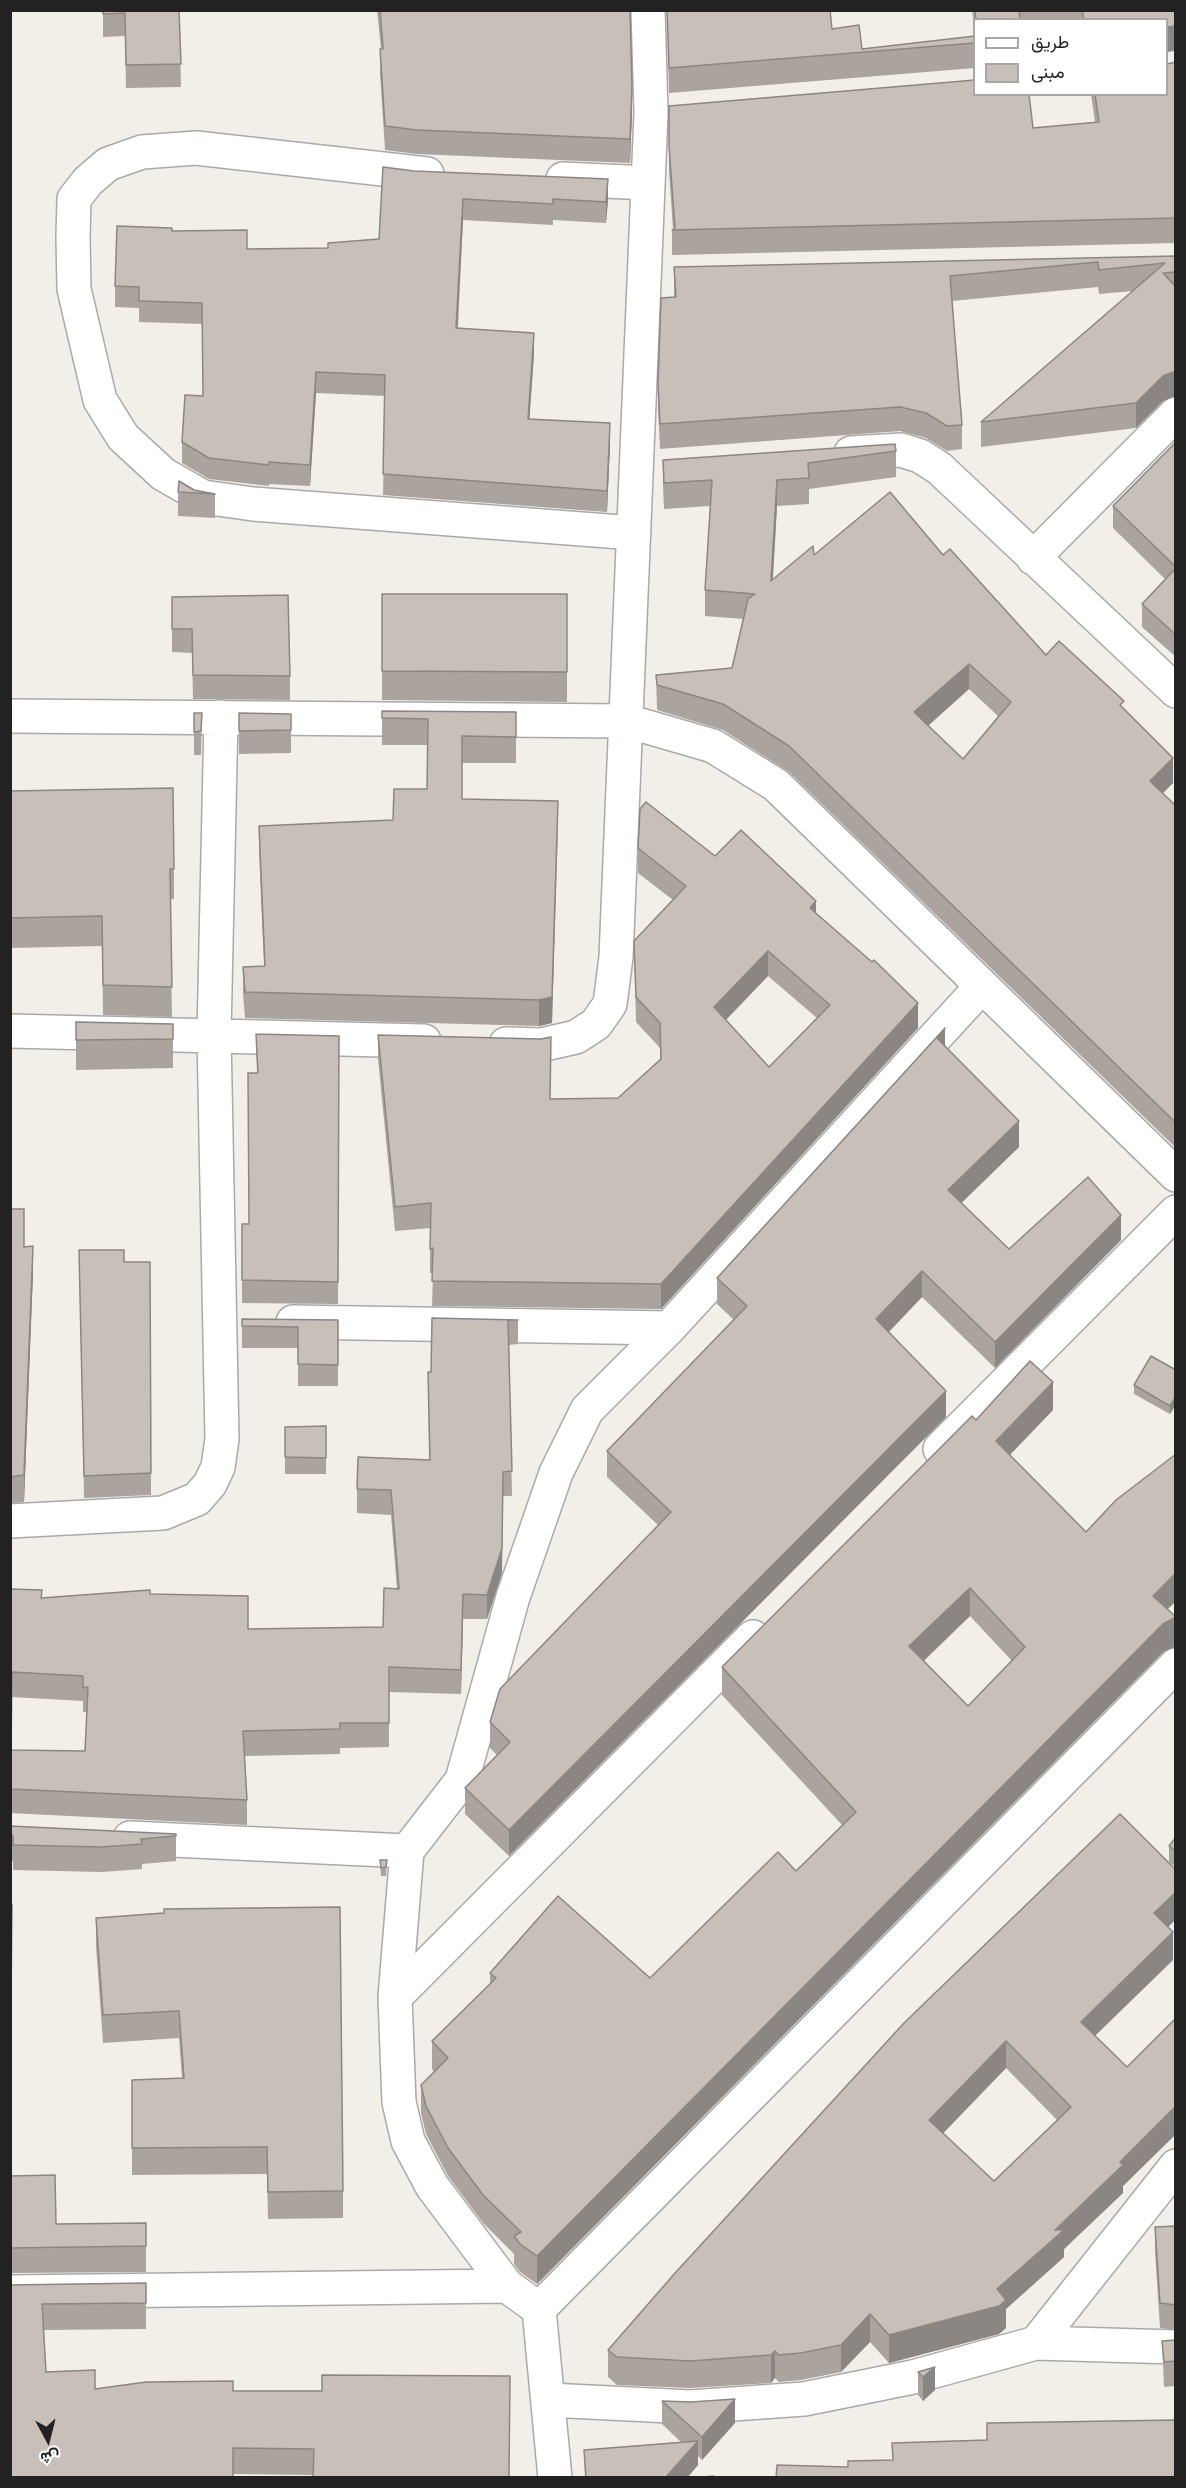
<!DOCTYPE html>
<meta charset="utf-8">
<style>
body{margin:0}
#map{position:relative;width:1186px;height:2488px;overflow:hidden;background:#f2efe9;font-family:"Titillium Web",Vazirmatn,sans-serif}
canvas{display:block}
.frame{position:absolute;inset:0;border:12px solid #222;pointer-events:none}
.legend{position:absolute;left:973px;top:18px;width:195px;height:78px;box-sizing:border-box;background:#fff;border:2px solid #a7a7a7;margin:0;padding:8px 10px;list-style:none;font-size:18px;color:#222}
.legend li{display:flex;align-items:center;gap:12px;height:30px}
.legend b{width:30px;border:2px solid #a7a7a7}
.north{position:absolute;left:18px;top:2410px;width:60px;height:60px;-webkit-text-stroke:4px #fff;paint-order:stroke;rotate:173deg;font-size:16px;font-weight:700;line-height:24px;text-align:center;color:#222}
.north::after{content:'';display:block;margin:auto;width:21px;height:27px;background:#222;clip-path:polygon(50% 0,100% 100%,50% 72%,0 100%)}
</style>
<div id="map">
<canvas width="1186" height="2488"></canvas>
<div class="frame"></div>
<ul class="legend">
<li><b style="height:8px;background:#fff"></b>طريق</li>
<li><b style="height:16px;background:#c7bfb8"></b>مبنى</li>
</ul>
<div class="north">ش</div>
</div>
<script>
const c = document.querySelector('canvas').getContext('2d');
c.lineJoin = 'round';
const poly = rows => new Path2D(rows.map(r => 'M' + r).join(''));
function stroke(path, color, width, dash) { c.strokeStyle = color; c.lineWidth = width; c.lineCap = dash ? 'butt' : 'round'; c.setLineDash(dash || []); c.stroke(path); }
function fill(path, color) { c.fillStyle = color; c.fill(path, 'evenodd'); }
const street = poly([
 [427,174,196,148,142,152,108,164,88,181,74,199,73,237,74,289,100,400,123,437,163,474,203,497,253,504,634,533],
 [563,179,648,183],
 [851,453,901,450,920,456,939,468,1176,691],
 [1033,558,1176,414],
 [10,716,627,721,713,746,776,785,1176,1175],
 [10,1031,424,1041],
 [506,1044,541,1045,576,1037,596,1024,610,1004,616,957,651,113,648,10],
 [293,1322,669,1328],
 [940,1449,1176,1212],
 [10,1521,163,1513,197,1499,210,1484,218,1467,222,1439,214,1035,221,717],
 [130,1838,407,1851,395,1997,399,2102,408,2141,432,2186,507,2286,539,2309],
 [407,1851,462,1780,513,1597,556,1473,587,1410,669,1328,982,986],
 [395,1997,753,1637],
 [1176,2166,1036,2343,1176,2347],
 [10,2292,507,2286],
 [549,2400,690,2407,804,2399,913,2377,1036,2343],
 [555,2478,539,2309,1176,1665]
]);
const wall = poly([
 [103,10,179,10,181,87,126,88,125,36,103,37],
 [377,10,630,10,632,113,630,163,417,154,385,150,380,73,381,49],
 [667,10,830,10,832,29,862,49,975,36,975,68,669,93],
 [972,10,1176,10,1176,51,1167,52,1167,20,975,20,975,30],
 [1176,62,1176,243,672,255,672,230,673,229,669,171,669,106,1033,128,1095,122,1091,94,1167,94],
 [383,167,608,200,606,223,553,220,553,225,463,220,458,328,534,354,529,420,610,444,607,512,383,495,385,396,316,393,310,486,269,484,269,486,209,479,182,463,182,442,203,396,202,324,139,322,139,308,115,307,115,286,172,231,247,249,328,248,379,239],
 [1176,256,1176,396,1163,401,1136,428,981,447,981,422,1133,291,1099,294,1098,287,952,301,962,425,962,449,947,451,926,438,900,431,660,449,658,408,658,383,674,297,674,267],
 [1176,442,1176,657,1142,627,1142,604,1165,579,1113,528,1113,506],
 [896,451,896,477,809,489,809,504,777,506,773,579,814,555,943,555,1046,655,1124,708,1173,783,1163,793,1176,806,1176,1148,789,772,723,730,657,710,656,675,732,668,744,619,705,616,705,590,710,506,664,509,663,486,663,460],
 [969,689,998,716,963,759,928,726],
 [194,490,215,494,215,518,178,516,178,492],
 [382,594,567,594,567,702,382,700],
 [172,597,290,676,290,700,193,699,192,653,172,652],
 [382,711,516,712,516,763,462,763,462,799,558,828,552,1023,539,1026,245,1018,243,994,243,967,264,966,259,852,259,826,393,820,427,789,428,745,382,745],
 [194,713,202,713,201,755,194,755],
 [239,713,291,714,291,753,239,754],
 [10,791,174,869,174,899,170,899,172,1017,103,1015,102,946,10,948],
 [638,848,715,856,816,913,918,1028,661,1309,432,1306,433,1273,430,1273,430,1228,395,1231,378,1059,378,1035,551,1062,550,1099,618,1098,660,1059,660,1048,636,1022,634,941,673,900,638,873],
 [768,976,817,1018,769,1067,726,1020],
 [76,1022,173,1024,173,1068,76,1070],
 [256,1034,339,1036,338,1304,242,1303,242,1224,249,1224,257,1073],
 [945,1045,1019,1147,961,1203,1009,1249,1121,1240,995,1368,922,1297,889,1332,946,1417,509,1856,465,1814,465,1788,497,1755,490,1748,490,1722,658,1525,607,1477,607,1451,734,1320,717,1304,717,1278],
 [10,1209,33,1273,24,1502,10,1503],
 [79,1250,124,1262,150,1262,151,1495,84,1498],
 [432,1318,518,1320,518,1344,509,1345,512,1496,503,1496,502,1573,487,1619,463,1619,461,1694,389,1692,389,1747,340,1748,340,1754,244,1756,247,1800,247,1825,10,1813,10,1589,42,1598,150,1594,248,1629,383,1627,397,1589,391,1515,357,1513,357,1489,429,1460,428,1372,431,1372],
 [12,1697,83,1701,83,1712,87,1712,85,1751,11,1750],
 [242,1319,338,1320,338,1386,298,1386,298,1348,242,1348],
 [1176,1370,1176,1404,1170,1414,1134,1394,1134,1385],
 [1053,1410,1010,1455,1086,1532,1176,1454,1176,1601,1167,1609,1176,1617,1176,1646,1163,1652,537,2284,520,2272,514,2264,514,2254,483,2223,448,2176,426,2134,421,2113,421,2085,434,2072,432,2069,432,2041,490,1984,490,1973,650,1978,796,1871,842,1825,722,1695,722,1667,976,1420],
 [970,1616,1012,1661,968,1706,924,1661],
 [326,1426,326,1474,285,1474,285,1427],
 [10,1826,176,1834,176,1861,142,1864,142,1869,102,1872,13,1870,13,1861,10,1861],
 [1176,1837,1176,1867,1169,1862,1169,1846],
 [380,1860,387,1860,386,1876,381,1876],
 [1176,1870,1176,1919,1168,1927,1173,1960,1095,2036,1127,2067,1176,2018,1176,2134,1123,2186,1123,2193,1064,2249,1064,2257,1006,2309,1006,2328,999,2334,889,2363,870,2342,841,2372,801,2380,779,2382,775,2378,771,2383,690,2388,617,2385,608,2377,608,2350],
 [1006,2068,1057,2120,994,2181,943,2133],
 [10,1904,12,1904,11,2022,10,2022],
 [96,1918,343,2191,343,2218,268,2219,267,2174,132,2175,132,2080,182,2078,179,2038,103,2043,96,1946],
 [10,2165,11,2176,56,2224,146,2223,146,2272,10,2273],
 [1176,2226,1176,2330,1160,2328,1155,2252,1155,2227],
 [146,2283,146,2329,44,2330,46,2372,95,2389,233,2391,322,2391,510,2376,313,2475,233,2474,10,2478,10,2285],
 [1176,2340,1176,2386,1164,2387,1162,2341],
 [918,2372,935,2390,923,2401,918,2395],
 [662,2401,735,2423,702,2460,698,2456,698,2465,687,2478,585,2478,584,2450,681,2442,662,2424]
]);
const shadedWall = poly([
 [1175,26,1175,50,1167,52,1167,27],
 [632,88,632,113,630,163,630,139],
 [608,179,608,200,606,223,606,202],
 [463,199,463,220,456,349,456,328],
 [534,333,534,354,528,440,528,419],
 [1175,371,1176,396,1163,401,1136,428,1136,403,1163,376],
 [316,372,316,393,310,486,310,465],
 [610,423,610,444,607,512,607,491],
 [777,480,777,506,771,606,771,581],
 [969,664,969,689,914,738,914,712],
 [1173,758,1173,783,1150,806,1150,781],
 [558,801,552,1023,539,1026,539,1000],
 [816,901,816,926,810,908],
 [768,951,768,976,714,1032,714,1007],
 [918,1003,918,1028,661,1309,661,1284],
 [945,1028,945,1054,937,1038],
 [1019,1121,1019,1147,948,1216,948,1190],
 [1121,1215,1121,1240,995,1368,995,1342],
 [33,1246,33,1273,24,1502,24,1475],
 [922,1271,922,1297,876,1345,876,1319],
 [1053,1382,1053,1410,996,1469,996,1441],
 [946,1391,946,1417,509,1856,509,1830],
 [1176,1396,1176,1404,1170,1414,1170,1406],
 [503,1472,502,1573,487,1619,487,1595],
 [1176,1573,1176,1601,1153,1624,1153,1596],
 [970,1588,970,1616,909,1674,909,1646],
 [463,1594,463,1619,461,1694,461,1670],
 [1176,1617,1176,1646,1163,1652,537,2284,537,2256,1163,1624],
 [1176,1892,1176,1919,1154,1941,1154,1913],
 [1173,1932,1173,1960,1081,2049,1081,2022],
 [1006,2041,1006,2068,929,2148,929,2120],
 [1176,2106,1176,2134,1123,2186,1123,2193,1064,2249,1064,2257,1006,2309,1006,2328,999,2334,889,2363,889,2335,997,2289,1120,2162],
 [870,2314,870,2342,841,2372,841,2345],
 [775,2351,775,2378,771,2383,771,2355],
 [935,2367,935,2390,923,2401,923,2377],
 [735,2399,735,2423,702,2460,702,2437],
 [698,2441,698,2465,687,2478,665,2478]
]);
const building = poly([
 [103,10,179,10,181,64,126,65,125,13,103,14,103,10],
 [380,10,630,10,632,88,630,139,417,130,385,126,380,49,383,49,380,10],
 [667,10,830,10,832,29,859,25,862,49,975,36,975,43,669,68,667,10],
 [975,10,1019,10,1020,20,976,20,975,10],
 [1082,10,1176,10,1176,26,1167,27,1167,20,1084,20,1082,10],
 [1176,62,1176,218,672,230,675,228,669,146,669,106,975,80,975,94,1029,94,1033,128,1099,122,1095,94,1167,94,1167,64,1176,62],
 [383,167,414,171,608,179,606,202,553,199,553,204,463,199,456,328,534,333,528,419,610,423,607,491,383,474,385,375,316,372,310,465,269,462,269,465,209,458,182,442,185,395,203,396,202,303,139,301,139,287,115,286,117,226,172,228,172,231,247,230,247,249,328,248,328,243,379,239,383,167],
 [1176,256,1176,272,1163,273,1176,287,1176,371,1163,376,1136,403,981,422,1165,263,1099,270,1098,262,950,276,962,425,947,426,926,413,900,407,660,424,658,383,661,298,676,297,674,267,1176,256],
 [1176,442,1176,567,1113,506,1176,442],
 [895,444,896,451,808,463,809,478,777,480,771,581,813,546,814,555,890,492,943,555,950,549,1046,655,1059,641,1124,701,1120,705,1173,758,1150,781,1176,806,1176,1123,789,746,723,704,657,685,656,675,732,668,748,599,755,594,705,590,712,480,664,483,663,460,895,444],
 [969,664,1011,702,963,759,914,712,969,664],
 [179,481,194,490,215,494,178,492,179,481],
 [1176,568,1176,635,1142,604,1176,568],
 [382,594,567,594,567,672,382,671,382,594],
 [288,595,290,676,193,675,192,629,172,629,172,597,288,595],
 [382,711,516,712,516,737,462,736,462,799,558,801,552,997,539,1000,245,992,243,967,265,966,259,826,393,820,394,789,427,789,428,719,382,718,382,711],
 [194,713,202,713,201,731,194,732,194,713],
 [239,713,291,714,291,730,239,731,239,713],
 [173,788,174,869,170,869,172,987,103,985,102,916,10,918,10,791,173,788],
 [646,802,715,856,741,830,816,901,810,908,872,962,874,960,918,1003,661,1284,432,1281,433,1248,430,1249,431,1203,395,1207,378,1035,541,1039,551,1037,550,1099,618,1098,661,1059,660,1023,636,997,634,941,686,886,638,848,640,809,646,802],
 [768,951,830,1005,769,1067,714,1007,768,951],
 [76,1022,173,1024,173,1039,76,1040,76,1022],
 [945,1028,937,1038,1019,1121,948,1190,1009,1249,1088,1177,1121,1215,995,1342,922,1271,876,1319,946,1391,509,1830,465,1788,510,1742,490,1722,500,1689,671,1512,607,1451,747,1306,717,1278,945,1028],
 [256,1034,339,1036,338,1282,242,1280,242,1224,249,1224,248,1073,258,1073,256,1034],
 [10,1209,24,1209,24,1247,33,1246,24,1475,10,1477,10,1209],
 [79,1250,124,1250,124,1262,150,1262,151,1473,84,1476,79,1250],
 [432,1318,518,1320,508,1320,512,1471,503,1472,502,1548,487,1595,463,1594,461,1670,389,1667,389,1723,340,1723,340,1729,243,1731,247,1800,10,1789,10,1589,42,1590,41,1598,150,1590,150,1594,248,1596,248,1629,383,1627,384,1588,399,1589,391,1490,357,1489,358,1457,430,1460,428,1372,431,1372,432,1318],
 [12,1672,83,1676,83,1688,88,1687,85,1751,11,1750,12,1672],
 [242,1319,338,1320,338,1365,298,1364,298,1327,242,1326,242,1319],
 [1151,1356,1176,1370,1176,1396,1170,1406,1134,1385,1151,1356],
 [1030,1361,1053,1382,996,1441,1086,1532,1116,1500,1176,1454,1176,1573,1153,1596,1176,1617,1163,1624,537,2256,520,2244,514,2236,521,2232,483,2195,448,2148,426,2106,421,2085,448,2058,432,2041,496,1978,490,1973,558,1896,650,1978,778,1852,796,1871,856,1812,722,1667,972,1416,976,1420,1030,1361],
 [970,1588,1025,1647,968,1706,909,1646,970,1588],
 [326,1426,326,1458,285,1457,285,1427,326,1426],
 [1120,1814,1176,1870,1176,1892,1154,1913,1173,1932,1081,2022,1127,2067,1176,2018,1176,2106,1120,2162,1123,2165,1055,2230,1064,2230,997,2289,1006,2300,999,2306,889,2335,870,2314,841,2345,801,2353,779,2355,775,2351,771,2355,690,2361,617,2357,608,2350,676,2272,904,2023,1120,1814],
 [1006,2041,1071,2107,994,2181,929,2120,1006,2041],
 [10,1826,176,1834,176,1836,141,1839,142,1844,102,1847,13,1845,13,1836,10,1836,10,1826],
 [1176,1837,1176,1851,1169,1846,1176,1837],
 [380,1860,387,1860,386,1867,381,1868,380,1860],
 [10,1904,12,1904,11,1998,10,1998,10,1904],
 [340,1907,343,2191,268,2192,267,2147,132,2148,132,2080,184,2078,179,2011,103,2015,96,1918,164,1913,164,1909,340,1907],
 [10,2165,11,2176,55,2175,56,2224,146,2223,146,2246,10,2248,10,2165],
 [1176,2226,1176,2305,1160,2303,1155,2227,1176,2226],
 [146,2283,146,2303,42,2304,46,2372,95,2370,95,2389,146,2382,233,2381,233,2391,322,2391,322,2375,510,2376,509,2478,313,2478,314,2449,233,2448,233,2478,10,2478,10,2285,146,2283],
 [1176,2340,1176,2361,1164,2362,1162,2341,1176,2340],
 [935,2367,923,2377,918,2372,935,2367],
 [735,2399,702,2437,662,2401,691,2402,735,2399],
 [1176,2420,1176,2478,776,2478,777,2465,848,2467,848,2461,893,2460,892,2443,987,2440,987,2423,1176,2420],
 [698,2441,665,2478,586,2478,584,2450,698,2441],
 [714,2476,714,2478,689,2478,714,2476]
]);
stroke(street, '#a9a9a9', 36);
stroke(street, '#fff', 33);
fill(wall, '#aba49e');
fill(shadedWall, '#8b8681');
fill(building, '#c7bfb8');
stroke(building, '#8b8681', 1.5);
</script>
